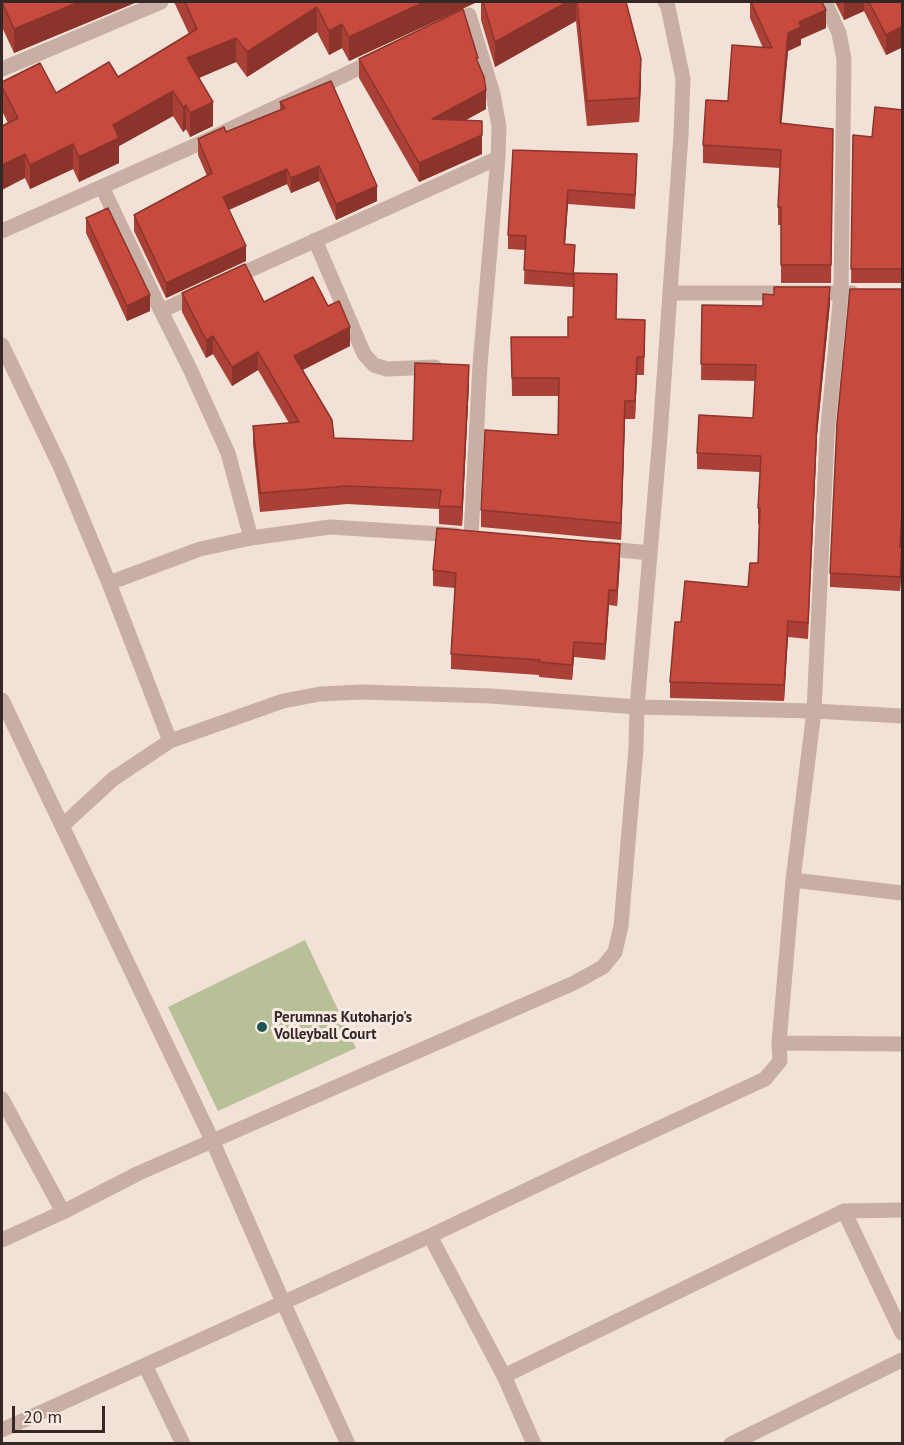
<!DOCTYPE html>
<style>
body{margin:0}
#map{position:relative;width:904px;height:1445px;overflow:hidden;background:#f1e1d7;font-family:"PT Sans",sans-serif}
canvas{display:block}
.frame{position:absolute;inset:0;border:3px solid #342725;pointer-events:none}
.scale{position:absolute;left:12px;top:1406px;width:93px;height:27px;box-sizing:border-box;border:3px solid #342725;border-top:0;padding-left:8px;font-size:18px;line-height:21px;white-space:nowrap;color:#342725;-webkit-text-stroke:4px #f9ebe3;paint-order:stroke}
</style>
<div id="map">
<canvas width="904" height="1445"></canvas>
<div class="frame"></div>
<div class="scale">20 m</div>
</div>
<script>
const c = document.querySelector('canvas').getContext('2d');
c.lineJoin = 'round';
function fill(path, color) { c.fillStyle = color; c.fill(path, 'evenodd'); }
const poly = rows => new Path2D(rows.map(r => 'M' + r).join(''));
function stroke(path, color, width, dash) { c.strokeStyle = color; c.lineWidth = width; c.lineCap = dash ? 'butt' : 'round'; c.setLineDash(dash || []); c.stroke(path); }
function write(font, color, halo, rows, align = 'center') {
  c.font = font + ' "PT Sans",sans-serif'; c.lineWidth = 6; c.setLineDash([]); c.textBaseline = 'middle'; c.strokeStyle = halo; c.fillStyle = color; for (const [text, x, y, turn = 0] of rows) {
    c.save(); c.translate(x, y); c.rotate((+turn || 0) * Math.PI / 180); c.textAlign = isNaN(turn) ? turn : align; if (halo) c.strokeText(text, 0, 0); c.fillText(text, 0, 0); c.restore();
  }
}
const green = poly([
 [305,940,356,1048,218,1111,168,1007]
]);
const street = poly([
 [2,69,161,2],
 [102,187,161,311],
 [2,231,205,141,378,59],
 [315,240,364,354,374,365,387,369,435,367],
 [230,279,498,158,499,127,493,94,469,15],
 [200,293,161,311,191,371,228,453,251,538],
 [670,293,852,293],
 [2,345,61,468,109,583,170,741],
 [471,536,480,365,498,158],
 [600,548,650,553],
 [109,583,200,549,251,538,330,527,456,535],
 [2,700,212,1140,283,1302,348,1444],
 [62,826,113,779,170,741,283,701,320,694,362,692,491,696,637,707,814,711,902,716],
 [793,880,902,893],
 [779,1043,902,1044],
 [2,1099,63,1212],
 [844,1211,902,1333],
 [430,1236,504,1376,534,1444],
 [2,1240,63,1212,139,1173,574,983,603,967,615,952,621,926,636,748,637,707,660,436,681,135,683,79,668,7,665,2],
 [145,1365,183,1444],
 [504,1376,844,1211,902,1210],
 [2,1430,430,1236,573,1168,765,1079,780,1061,779,1043,793,880,814,711,827,436,841,293,844,59,839,33,825,2],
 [731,1444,902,1360]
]);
const wall = poly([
 [2,2,137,2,14,53,2,27],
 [174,2,477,2,349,61,342,48,329,55,317,32,247,77,236,62,199,78,213,126,190,137,186,129,183,132,173,116,119,146,119,163,79,182,73,169,30,189,25,178,8,123,2,111,2,82,56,93,118,77,189,34],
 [481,2,626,2,641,84,639,122,587,126,576,21,495,67,481,20],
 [750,2,822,2,826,28,801,39,801,45,788,51,781,123,833,129,831,283,781,283,781,225,778,225,778,207,780,168,703,163,703,145,728,101,763,48,750,18],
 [835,2,903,2,903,47,886,55,864,11,844,20],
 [359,59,478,62,486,109,465,120,482,154,419,182,359,78],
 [280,102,377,201,336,220,319,181,291,193,287,184,229,210,246,261,166,298,134,231,134,215,207,176,198,155,198,139,226,132,280,110],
 [903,110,903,283,851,283,853,135,872,137],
 [513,150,637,168,635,209,568,204,565,244,575,258,573,287,524,284,525,250,508,249,508,235],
 [86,218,150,311,127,321,86,233],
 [903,289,903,509,901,547,902,561,900,591,830,587,830,573],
 [182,293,264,302,328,306,350,346,303,370,334,438,413,441,469,383,462,526,439,524,439,509,347,504,260,512,253,444,253,426,289,423,258,370,232,386,213,354,206,358,182,312],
 [830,303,817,435,808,639,788,637,784,701,670,698,670,682,681,622,748,587,758,563,759,524,758,524,758,508,760,472,697,469,697,453,753,418,755,381,701,380,702,305,763,306],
 [511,337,645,337,644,375,637,375,635,419,625,419,621,540,481,527,481,510,558,435,559,396,512,396],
 [620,560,617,606,609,605,605,660,574,657,572,680,539,677,539,675,451,669,451,654,455,588,433,586,433,570]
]);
const shadedWall = poly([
 [79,2,137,2,14,53,14,29],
 [424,2,477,2,349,61,349,37],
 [567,2,576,2,576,21,495,67,495,42],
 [844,2,864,2,864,11,844,20],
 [317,7,317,32,247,77,247,52],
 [826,10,826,28,801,39,801,45,788,51,780,141,780,123,788,33,799,22],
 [342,24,342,48,329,55,329,31],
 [903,26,903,47,886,55,886,35],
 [236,38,236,62,187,83,187,58],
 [641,59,641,84,639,122,639,98],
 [486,90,486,109,432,139,432,119],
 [173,91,173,116,119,146,119,163,79,182,79,157,113,125],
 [213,102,213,126,190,137,190,113],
 [186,105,186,129,183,132,183,107],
 [482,135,482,154,419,182,419,163],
 [73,144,73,169,30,189,30,165],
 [25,154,25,178,2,190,2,165],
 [319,166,319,181,291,193,291,178],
 [287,169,287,184,223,212,223,197],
 [377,186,377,201,336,220,336,204],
 [568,190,568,204,564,258,564,244],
 [246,246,246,261,166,298,166,283],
 [830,287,830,303,817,435,808,639,817,420],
 [150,295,150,311,127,321,127,306],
 [350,327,350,346,294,374,294,356],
 [213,336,213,354,206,358,206,340],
 [258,352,258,370,232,386,232,367],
 [637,357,637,375,635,419,635,401],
 [469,365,469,383,462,526,462,507],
 [625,401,625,419,621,540,621,523],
 [620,544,620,560,617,606,617,590],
 [902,547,902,561,900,591,900,577],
 [609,590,609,605,605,660,605,644],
 [788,621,788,637,784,701,784,685],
 [574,642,574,657,572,680,572,665]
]);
const building = poly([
 [2,2,79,2,14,29,2,2],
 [185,2,424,2,349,37,342,24,329,31,317,7,247,52,236,38,187,58,213,102,190,113,186,105,183,107,173,91,113,125,119,138,79,157,73,144,30,165,25,154,2,165,2,126,18,118,2,87,2,82,40,63,56,93,109,62,118,77,197,29,185,2],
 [483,2,567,2,495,42,483,2],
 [577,2,626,2,641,59,639,98,587,101,577,2],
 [751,2,822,2,826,10,799,22,801,27,788,33,780,123,833,129,831,265,781,265,781,207,778,207,781,150,703,145,706,100,728,101,732,45,772,48,751,2],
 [869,2,903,2,903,26,886,35,869,2],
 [463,9,478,58,476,58,484,77,486,90,432,119,482,121,482,135,419,163,359,59,463,9],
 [331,81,377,186,336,204,319,166,291,178,287,169,223,197,246,246,166,283,134,215,212,173,198,139,224,127,226,132,285,108,280,102,331,81],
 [875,107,903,110,903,269,851,269,853,135,872,137,875,107],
 [513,150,637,154,635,195,568,190,564,244,575,245,573,274,524,270,526,236,508,235,513,150],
 [108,208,150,295,127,306,86,218,108,208],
 [245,264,264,302,313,277,328,306,339,301,350,327,294,356,332,420,334,438,413,441,415,363,469,365,462,507,439,506,441,490,347,486,260,493,253,426,299,422,258,352,232,367,213,336,206,340,182,293,245,264],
 [574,273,617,274,616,319,645,320,644,357,637,357,635,401,625,401,621,523,481,510,485,430,558,435,559,378,512,378,511,337,568,337,568,317,573,317,574,273],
 [774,287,830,287,817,420,808,623,788,621,784,685,670,682,675,622,681,622,685,581,748,587,750,563,758,563,760,508,758,508,761,456,697,453,699,415,753,418,756,365,701,364,702,305,763,306,763,294,774,295,774,287],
 [850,289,903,289,903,495,900,547,902,547,900,577,830,573,837,423,850,289],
 [437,528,620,544,617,590,609,590,605,644,574,642,572,665,539,662,540,660,451,654,456,573,433,570,437,528]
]);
const markers = [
 [262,1027,6,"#1b5550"]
];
const poiNames = [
 ["Perumnas Kutoharjo's",274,1018],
 ["Volleyball Court",274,1035]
];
fill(green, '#b8c097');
stroke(street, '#c9aea3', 15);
fill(wall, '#ab4036');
fill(shadedWall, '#8b342c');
fill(building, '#c74a3f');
stroke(building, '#8b342c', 1.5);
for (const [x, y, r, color] of markers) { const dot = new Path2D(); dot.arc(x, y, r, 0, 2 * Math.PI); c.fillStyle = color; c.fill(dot); stroke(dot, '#f9ebe3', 2); }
write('bold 15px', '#342725', '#f9ebe3', poiNames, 'left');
</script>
